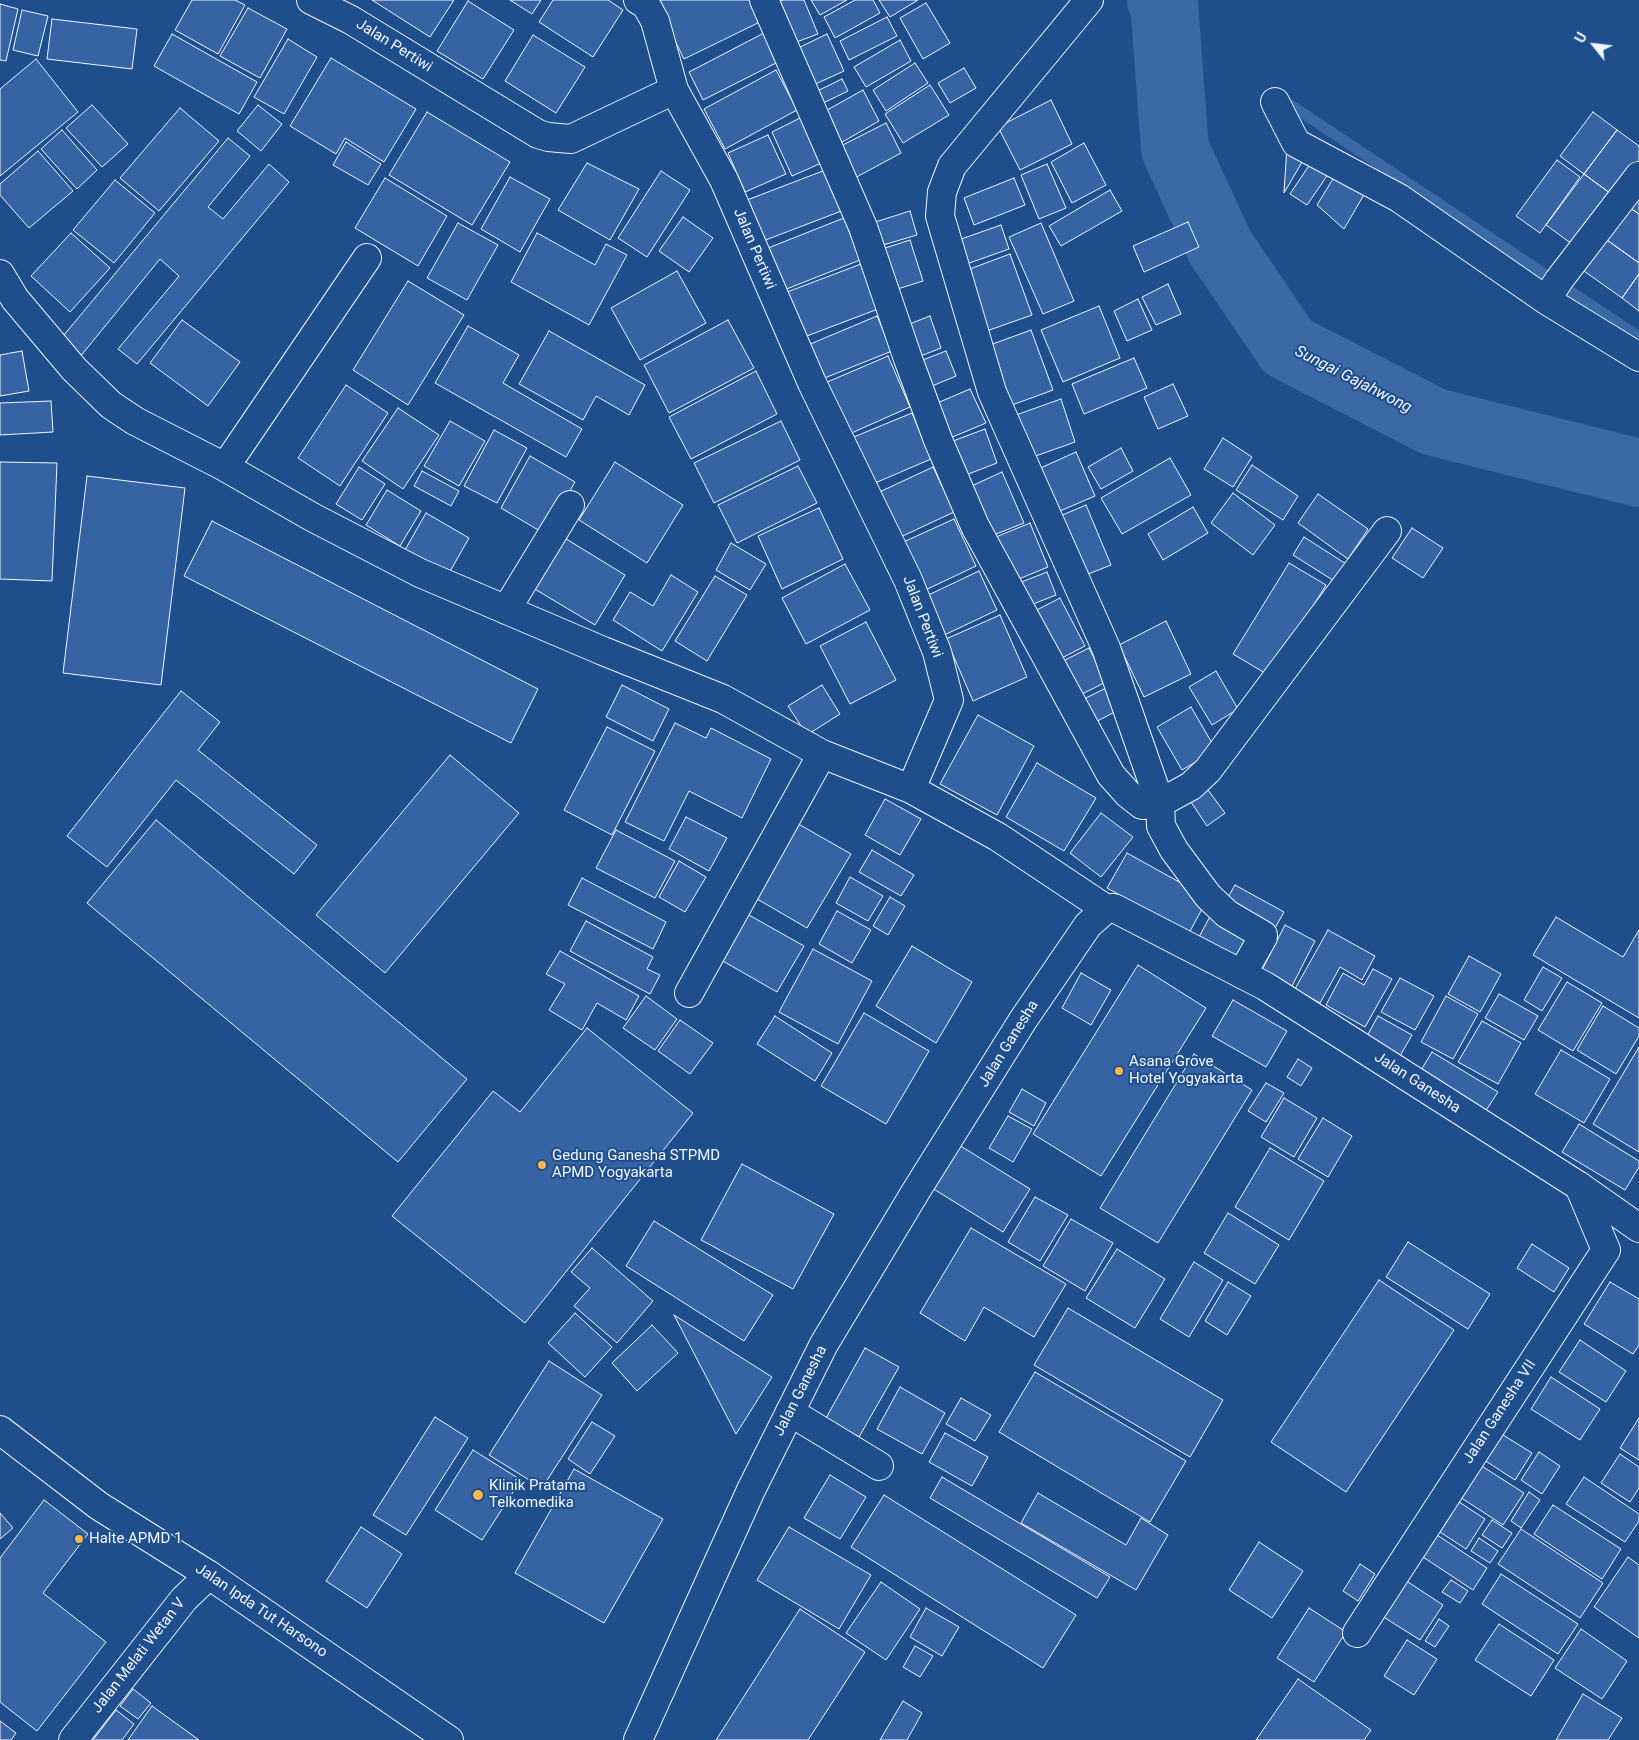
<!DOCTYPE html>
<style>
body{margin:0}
#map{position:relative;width:1639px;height:1740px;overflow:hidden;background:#1f4e8c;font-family:Roboto,sans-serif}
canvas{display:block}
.north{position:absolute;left:1569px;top:20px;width:50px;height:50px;-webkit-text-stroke:4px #1f4e8c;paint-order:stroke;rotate:299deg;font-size:14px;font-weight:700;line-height:20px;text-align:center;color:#f2f6ff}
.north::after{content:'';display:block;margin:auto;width:18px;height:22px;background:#f2f6ff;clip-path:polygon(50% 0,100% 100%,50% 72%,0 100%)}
</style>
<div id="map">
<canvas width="1639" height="1740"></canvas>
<div class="north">U</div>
</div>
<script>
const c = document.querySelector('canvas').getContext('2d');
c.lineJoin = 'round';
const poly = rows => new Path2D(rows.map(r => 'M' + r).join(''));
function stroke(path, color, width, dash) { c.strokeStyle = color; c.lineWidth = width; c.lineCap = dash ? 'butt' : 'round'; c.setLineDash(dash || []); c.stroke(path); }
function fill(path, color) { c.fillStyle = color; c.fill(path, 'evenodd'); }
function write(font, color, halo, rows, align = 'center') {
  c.font = font + ' Roboto,sans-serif'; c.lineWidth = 4; c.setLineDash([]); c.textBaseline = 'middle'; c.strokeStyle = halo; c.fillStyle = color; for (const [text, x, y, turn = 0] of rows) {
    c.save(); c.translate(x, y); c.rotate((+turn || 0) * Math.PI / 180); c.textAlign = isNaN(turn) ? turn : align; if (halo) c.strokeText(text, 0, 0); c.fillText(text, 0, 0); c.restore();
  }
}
const stream = poly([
 [1286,102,1639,337]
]);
const river = poly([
 [1161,0,1164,3,1175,149,1220,247,1288,347,1434,422,1639,473]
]);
const building = poly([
 [192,0,235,0,245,5,218,54,175,30,192,0],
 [372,0,454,0,430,37,372,0],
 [510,0,541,0,532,14,510,0],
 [553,0,608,0,623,10,593,57,539,22,553,0],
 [661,0,757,0,766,19,684,59,656,2,661,0],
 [783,0,804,0,818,34,791,44,774,4,783,0],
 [811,0,847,0,820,15,811,0],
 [855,0,873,0,880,13,835,38,824,17,855,0],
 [879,0,918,0,890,17,879,0],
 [468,1,514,30,483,79,437,51,468,1],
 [926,3,950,43,923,59,900,18,926,3],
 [0,4,18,9,6,61,0,60,0,4],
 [248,8,287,29,260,78,220,56,248,8],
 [22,10,48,16,38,56,13,50,22,10],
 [887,17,897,36,849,60,840,41,887,17],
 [52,19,137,29,132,69,47,59,52,19],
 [764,33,778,62,703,100,689,72,764,33],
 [172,34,257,82,239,114,154,66,172,34],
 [827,34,844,71,811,86,794,50,827,34],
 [533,35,585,67,556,113,505,81,533,35],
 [288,39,317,57,284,114,254,97,288,39],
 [900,40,911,61,866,87,854,67,900,40],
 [331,58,416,109,384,162,345,138,336,154,290,126,331,58],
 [36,59,78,112,0,176,0,89,36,59],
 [915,63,928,83,886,111,873,90,915,63],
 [964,68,976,88,950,103,938,83,964,68],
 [776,70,797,110,725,149,704,109,776,70],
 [842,79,848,91,819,105,813,93,842,79],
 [930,85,949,115,903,143,885,114,930,85],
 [863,90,879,121,837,145,820,114,863,90],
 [1051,100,1072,144,1020,170,998,127,1051,100],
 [92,105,128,144,102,167,66,128,92,105],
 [258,105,282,124,261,151,237,131,258,105],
 [180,108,219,141,159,211,120,178,180,108],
 [427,112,510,162,472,225,389,175,427,112],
 [1593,112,1617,130,1584,174,1560,156,1593,112],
 [806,115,826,161,792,176,772,132,806,115],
 [886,123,901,153,851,180,835,149,886,123],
 [62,130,97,170,77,189,41,149,62,130],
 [1617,130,1639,146,1639,163,1614,196,1584,174,1617,130],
 [768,135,786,174,745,192,728,153,768,135],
 [228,138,250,156,208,207,223,219,269,164,289,182,137,364,118,349,179,276,160,259,79,358,59,341,228,138],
 [346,142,381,164,368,185,333,165,346,142],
 [1084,143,1106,185,1072,203,1051,162,1084,143],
 [1287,146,1305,157,1284,193,1287,146],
 [38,151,73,191,29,228,0,195,0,184,38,151],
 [1314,158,1331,170,1307,205,1290,194,1314,158],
 [1557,160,1580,177,1540,233,1516,216,1557,160],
 [587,163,639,189,610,240,558,210,587,163],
 [1047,164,1066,208,1039,219,1021,175,1047,164],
 [828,169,844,210,763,241,747,200,828,169],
 [1339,169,1369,186,1344,229,1317,205,1339,169],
 [661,171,690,190,647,257,618,238,661,171],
 [1584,174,1614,196,1576,247,1546,225,1584,174],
 [510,177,550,199,520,252,481,229,510,177],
 [385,178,447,216,418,266,355,228,385,178],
 [1014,178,1025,205,974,225,964,198,1014,178],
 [115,180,155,213,114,263,73,230,115,180],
 [1110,190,1122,211,1061,246,1049,226,1110,190],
 [1639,196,1639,214,1630,208,1639,196],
 [1630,208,1639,214,1639,263,1607,240,1630,208],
 [910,211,917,235,876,247,869,224,910,211],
 [683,217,713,238,689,272,659,251,683,217],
 [844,218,860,260,779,292,763,250,844,218],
 [1188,222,1199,247,1144,272,1133,246,1188,222],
 [458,223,498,245,467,300,427,278,458,223],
 [1041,223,1074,301,1043,314,1009,237,1041,223],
 [1001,225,1009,249,958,267,950,243,1001,225],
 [71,233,110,268,70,312,31,276,71,233],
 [537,233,595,265,606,244,627,255,589,325,511,282,537,233],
 [910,240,923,281,888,292,876,251,910,240],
 [1607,240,1639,263,1639,274,1622,298,1584,271,1607,240],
 [1010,254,1032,315,981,333,959,273,1010,254],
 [861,264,878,309,799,339,782,294,861,264],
 [677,271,706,323,640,360,611,308,677,271],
 [1639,274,1639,311,1622,298,1639,274],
 [408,281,464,315,408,405,353,370,408,281],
 [1168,284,1181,314,1156,325,1142,297,1168,284],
 [1138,299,1152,330,1127,341,1114,311,1138,299],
 [1099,306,1120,358,1063,382,1041,330,1099,306],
 [877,316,892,351,822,379,808,345,877,316],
 [930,316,941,348,913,359,902,327,930,316],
 [182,320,240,362,208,406,150,363,182,320],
 [728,320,754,368,669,413,644,365,728,320],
 [468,326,519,355,503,383,582,429,566,457,435,383,468,326],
 [1031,330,1053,390,1012,405,990,345,1031,330],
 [549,331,645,385,629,415,596,396,583,420,519,384,549,331],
 [22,351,29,391,0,396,0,355,22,351],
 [946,351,956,376,925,389,915,363,946,351],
 [888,356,910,407,847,435,825,383,888,356],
 [1134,358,1147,388,1084,414,1072,384,1134,358],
 [756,371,777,414,691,459,669,417,756,371],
 [1173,384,1188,416,1158,429,1144,397,1173,384],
 [346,385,388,413,340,486,298,458,346,385],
 [970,389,986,423,943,441,928,407,970,389],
 [1061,399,1075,442,1030,458,1016,415,1061,399],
 [51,401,53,432,0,435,0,403,51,401],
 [398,408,439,435,403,489,362,461,398,408],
 [912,413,931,459,868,486,849,439,912,413],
 [450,421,485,441,459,486,424,466,450,421],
 [781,421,800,460,714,503,694,463,781,421],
 [985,429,997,463,958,478,945,444,985,429],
 [494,430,527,448,497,503,464,486,494,430],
 [1223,438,1252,457,1233,487,1204,469,1223,438],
 [1121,448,1133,471,1101,489,1088,467,1121,448],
 [1076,452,1095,496,1053,514,1034,471,1076,452],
 [530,456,575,482,545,534,501,508,530,456],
 [1170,458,1191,495,1122,534,1101,498,1170,458],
 [0,462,57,463,52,581,0,579,0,462],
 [615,462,683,505,647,563,579,520,615,462],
 [1252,465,1298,496,1283,520,1236,490,1252,465],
 [798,466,817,503,737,543,718,505,798,466],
 [359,467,385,484,362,520,336,504,359,467],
 [933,467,954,512,892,541,871,496,933,467],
 [422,471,459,491,451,506,414,486,422,471],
 [1002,472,1024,523,986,538,965,489,1002,472],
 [87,476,185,488,161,685,63,673,87,476],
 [387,490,421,511,400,546,366,525,387,490],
 [1233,493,1275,525,1253,555,1211,523,1233,493],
 [1318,494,1368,529,1348,559,1298,523,1318,494],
 [1086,505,1111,565,1078,578,1053,519,1086,505],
 [1193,507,1208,533,1163,560,1148,534,1193,507],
 [819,508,843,559,782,589,758,536,819,508],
 [426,513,469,538,448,575,405,550,426,513],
 [954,519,976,566,919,593,897,545,954,519],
 [212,521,538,689,511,743,184,576,212,521],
 [1030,523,1048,567,1014,581,996,537,1030,523],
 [1412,528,1443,548,1423,578,1392,558,1412,528],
 [563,537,625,575,595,625,533,588,563,537],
 [1304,537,1354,569,1342,586,1293,555,1304,537],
 [731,543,766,564,750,590,716,570,731,543],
 [1289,563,1326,585,1270,676,1233,654,1289,563],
 [845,564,870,610,806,644,782,598,845,564],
 [979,571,997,610,938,638,920,599,979,571],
 [1047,572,1056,595,1023,608,1014,585,1047,572],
 [671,575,698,592,662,651,613,620,630,592,653,606,671,575],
 [715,576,747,595,707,661,675,641,715,576],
 [1060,598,1085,646,1056,661,1031,613,1060,598],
 [1000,615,1027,677,973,701,946,639,1000,615],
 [1166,621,1191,674,1144,697,1119,645,1166,621],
 [866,622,896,680,850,704,820,646,866,622],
 [1089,648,1106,682,1080,695,1063,661,1089,648],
 [1216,671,1238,709,1212,725,1189,687,1216,671],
 [622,685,669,709,653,741,606,717,622,685],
 [822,685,840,714,807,735,788,706,822,685],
 [1112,685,1124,707,1088,726,1076,703,1112,685],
 [181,691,220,722,198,750,317,845,294,874,176,780,107,867,67,836,181,691],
 [1191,707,1216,750,1182,770,1157,727,1191,707],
 [978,715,1034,746,997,815,940,784,978,715],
 [675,723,706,738,711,728,771,759,742,818,689,791,664,841,625,822,675,723],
 [607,727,655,751,612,835,564,810,607,727],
 [450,755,519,813,385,973,316,915,450,755],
 [1037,763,1096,798,1064,851,1006,817,1037,763],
 [1208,790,1225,813,1207,826,1191,802,1208,790],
 [885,799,921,819,900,855,865,835,885,799],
 [1101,813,1133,837,1101,877,1070,853,1101,813],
 [686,817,727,838,709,871,669,849,686,817],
 [156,820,467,1079,398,1162,87,903,156,820],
 [795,822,851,854,807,928,752,896,795,822],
 [616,830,675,861,655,898,596,868,616,830],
 [872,850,914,875,901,896,859,872,872,850],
 [1127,853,1208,898,1189,933,1107,888,1127,853],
 [679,861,706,877,685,912,659,897,679,861],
 [850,877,883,896,868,921,836,903,850,877],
 [582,878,666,922,653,949,568,905,582,878],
 [1235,885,1284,912,1271,935,1222,908,1235,885],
 [890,897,905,906,888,935,873,926,890,897],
 [1214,909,1255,932,1240,960,1199,937,1214,909],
 [740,910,804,946,777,992,714,956,740,910],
 [837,911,871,930,852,963,819,944,837,911],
 [1556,917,1623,957,1639,930,1639,1018,1533,955,1556,917],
 [586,921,653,957,647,969,660,975,650,994,570,951,586,921],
 [1285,925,1315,941,1292,986,1262,970,1285,925],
 [1328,930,1375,956,1362,980,1340,967,1320,1003,1295,989,1328,930],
 [912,946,972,982,936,1043,876,1006,912,946],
 [813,949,872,981,838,1044,779,1012,813,949],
 [560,951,639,996,626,1020,597,1003,582,1030,549,1010,565,984,546,974,560,951],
 [1469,956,1501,974,1480,1012,1448,994,1469,956],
 [1138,965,1206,1008,1101,1176,1033,1134,1138,965],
 [1543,967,1562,978,1542,1011,1524,1000,1543,967],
 [1373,969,1392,979,1365,1027,1326,1005,1343,973,1364,985,1373,969],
 [1081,973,1111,990,1091,1025,1062,1008,1081,973],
 [1400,978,1434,996,1415,1030,1381,1012,1400,978],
 [1567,982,1602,1003,1573,1051,1538,1030,1567,982],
 [1499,994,1538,1016,1524,1040,1485,1018,1499,994],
 [646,996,677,1019,655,1050,623,1028,646,996],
 [1446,996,1478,1014,1453,1059,1421,1042,1446,996],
 [1233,1000,1287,1031,1266,1067,1212,1036,1233,1000],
 [1603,1006,1639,1028,1639,1036,1616,1074,1577,1050,1603,1006],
 [864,1013,929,1051,886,1124,821,1086,864,1013],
 [775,1016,832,1053,815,1081,757,1044,775,1016],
 [1378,1016,1412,1035,1396,1063,1362,1045,1378,1016],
 [680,1020,713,1043,690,1074,658,1051,680,1020],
 [1482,1021,1521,1043,1498,1084,1458,1062,1482,1021],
 [587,1028,693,1113,525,1323,392,1216,493,1091,520,1112,587,1028],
 [1639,1047,1639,1152,1593,1124,1639,1047],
 [1561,1050,1610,1079,1584,1123,1535,1094,1561,1050],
 [1432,1052,1498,1092,1483,1115,1418,1075,1432,1052],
 [1194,1054,1252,1090,1158,1243,1100,1208,1194,1054],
 [1298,1059,1312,1068,1301,1086,1287,1077,1298,1059],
 [1266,1083,1284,1093,1266,1122,1248,1111,1266,1083],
 [1022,1089,1046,1103,1034,1126,1009,1112,1022,1089],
 [1284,1098,1317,1118,1294,1157,1261,1137,1284,1098],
 [1008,1116,1032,1129,1013,1162,989,1148,1008,1116],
 [1323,1118,1352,1136,1328,1177,1298,1159,1323,1118],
 [1579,1124,1639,1161,1639,1167,1625,1190,1562,1152,1579,1124],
 [959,1145,1030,1189,1003,1232,932,1188,959,1145],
 [1270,1148,1324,1181,1289,1240,1235,1207,1270,1148],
 [742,1164,834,1214,793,1289,701,1240,742,1164],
 [1035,1197,1068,1215,1040,1261,1008,1242,1035,1197],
 [1228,1213,1279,1245,1255,1284,1204,1253,1228,1213],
 [1071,1219,1113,1243,1085,1291,1043,1266,1071,1219],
 [654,1221,773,1295,744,1341,626,1266,654,1221],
 [971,1228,1066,1284,1034,1337,984,1307,965,1341,920,1313,971,1228],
 [1408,1242,1490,1294,1468,1329,1386,1277,1408,1242],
 [1532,1244,1569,1268,1554,1292,1517,1268,1532,1244],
 [592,1248,653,1301,617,1343,574,1306,590,1288,571,1272,592,1248],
 [1117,1249,1165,1279,1135,1328,1086,1298,1117,1249],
 [1194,1262,1223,1280,1189,1337,1160,1319,1194,1262],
 [1379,1280,1454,1330,1346,1492,1271,1442,1379,1280],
 [1228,1282,1251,1296,1227,1335,1205,1321,1228,1282],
 [1610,1282,1639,1299,1639,1345,1633,1354,1584,1324,1610,1282],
 [1068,1308,1223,1400,1190,1457,1034,1365,1068,1308],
 [575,1313,612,1347,585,1377,548,1343,575,1313],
 [674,1315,772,1377,736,1434,674,1315],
 [652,1325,678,1353,637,1391,612,1363,652,1325],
 [1580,1340,1626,1371,1606,1402,1559,1372,1580,1340],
 [865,1348,899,1367,859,1437,826,1418,865,1348],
 [549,1361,602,1395,542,1488,489,1455,549,1361],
 [1035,1372,1186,1461,1150,1522,999,1432,1035,1372],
 [1551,1377,1600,1409,1580,1440,1531,1409,1551,1377],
 [900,1387,945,1413,922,1454,877,1429,900,1387],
 [961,1398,991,1415,975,1441,946,1424,961,1398],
 [435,1417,468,1438,406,1535,373,1515,435,1417],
 [1639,1418,1639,1460,1620,1448,1639,1418],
 [592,1422,615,1436,590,1474,568,1459,592,1422],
 [1495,1430,1532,1453,1515,1480,1478,1456,1495,1430],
 [945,1433,988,1457,972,1486,929,1462,945,1433],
 [473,1450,521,1480,482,1540,435,1510,473,1450],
 [1539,1452,1560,1466,1542,1494,1521,1480,1539,1452],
 [1620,1454,1639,1467,1639,1488,1630,1502,1601,1483,1620,1454],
 [1480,1465,1524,1493,1503,1525,1460,1497,1480,1465],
 [574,1469,663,1519,604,1623,515,1573,574,1469],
 [830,1475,866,1497,840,1539,804,1518,830,1475],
 [942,1477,1110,1577,1097,1598,930,1498,942,1477],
 [1584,1477,1639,1514,1639,1521,1625,1542,1566,1504,1584,1477],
 [1529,1492,1540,1500,1521,1528,1511,1521,1529,1492],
 [1038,1493,1126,1545,1141,1518,1168,1535,1136,1590,1021,1523,1038,1493],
 [884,1495,1076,1615,1043,1668,851,1547,884,1495],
 [44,1500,88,1534,43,1593,106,1642,37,1731,0,1702,0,1558,44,1500],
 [1459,1502,1485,1519,1466,1549,1440,1532,1459,1502],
 [1553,1505,1621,1549,1602,1579,1534,1534,1553,1505],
 [0,1513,13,1528,0,1539,0,1513],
 [1492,1520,1512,1533,1502,1548,1482,1535,1492,1520],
 [361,1527,402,1554,367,1608,326,1581,361,1527],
 [789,1527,871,1575,839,1629,757,1580,789,1527],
 [1521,1529,1603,1583,1580,1618,1498,1564,1521,1529],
 [1437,1535,1487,1568,1473,1590,1423,1557,1437,1535],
 [1479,1538,1498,1551,1490,1563,1471,1551,1479,1538],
 [1259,1542,1303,1571,1272,1618,1229,1590,1259,1542],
 [1628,1557,1639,1565,1639,1638,1594,1607,1628,1557],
 [1360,1564,1375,1574,1358,1601,1343,1591,1360,1564],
 [1501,1574,1578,1624,1558,1654,1482,1604,1501,1574],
 [1405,1580,1443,1605,1420,1640,1382,1616,1405,1580],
 [1451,1580,1468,1591,1460,1603,1442,1592,1451,1580],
 [881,1582,920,1609,886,1660,846,1633,881,1582],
 [926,1608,959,1627,942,1656,910,1637,926,1608],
 [1309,1608,1346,1632,1314,1682,1277,1658,1309,1608],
 [800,1609,865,1652,808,1740,716,1740,800,1609],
 [1439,1619,1449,1626,1435,1647,1425,1641,1439,1619],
 [1499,1624,1554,1660,1531,1696,1475,1660,1499,1624],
 [1581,1629,1627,1661,1602,1699,1555,1668,1581,1629],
 [1407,1640,1437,1659,1414,1695,1384,1676,1407,1640],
 [915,1646,933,1656,920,1677,903,1667,915,1646],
 [1298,1679,1371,1730,1364,1740,1256,1740,1298,1679],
 [133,1689,151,1703,138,1719,120,1706,133,1689],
 [1583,1694,1622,1718,1608,1740,1556,1740,1583,1694],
 [903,1701,922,1713,907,1740,880,1740,903,1701],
 [152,1706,199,1740,128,1740,152,1706],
 [116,1710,134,1724,122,1740,93,1740,116,1710],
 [0,1721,16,1733,11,1740,0,1740,0,1721]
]);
const minor = poly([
 [311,0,351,20,538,134,548,137,571,139,674,90,724,180,812,383,908,580,937,652,949,700,911,789],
 [638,0,646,5,655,21,674,90],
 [764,0,863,227,908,359,938,440,975,526,1111,775,1128,794,1142,805,1160,803,1191,786,1208,770,1387,531],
 [1089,0,952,166,942,192,940,216,992,392,1106,648,1160,803,1161,826,1174,850,1208,896,1227,914,1263,935,1263,937,1242,974],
 [1275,102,1296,143,1399,198,1546,300,1639,357],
 [0,274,15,299,74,369,111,405,135,421,225,467,312,517,420,573,603,651,723,699,822,754,911,789,998,837,1106,909],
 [1546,300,1559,280,1639,176],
 [225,467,367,258],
 [506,610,570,505],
 [689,993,822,754],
 [790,1412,879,1466],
 [1357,1633,1606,1250,1579,1186],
 [73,1740,184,1599,209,1575]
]);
const tertiary = poly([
 [638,1740,751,1490,824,1344,916,1191,1023,1020,1088,925,1106,909,1114,908,1265,986,1579,1186,1639,1228]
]);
const secondary = poly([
 [0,1430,99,1506,209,1575,449,1740]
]);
const markers = [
 [1119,1071,5,"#ffb74d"],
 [542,1165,5,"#ffb74d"],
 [478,1495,6,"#ffb74d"],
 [79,1539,5,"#ffb74d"]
];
const streetNames = [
 ["Jalan Pertiwi",394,46,32],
 ["Jalan Pertiwi",754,249,67],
 ["Jalan Pertiwi",922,617,69],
 ["Jalan Ganesha",1009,1044,-58],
 ["Jalan Ganesha",1417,1083,33],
 ["Jalan Ganesha",801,1391,-63],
 ["Jalan Ganesha VII",1500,1412,-57],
 ["Jalan Ipda Tut Harsono",261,1611,34],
 ["Jalan Melati Wetan V",139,1656,-52]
];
const poiNames = [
 ["Asana Grove",1129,1062],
 ["Hotel Yogyakarta",1129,1079],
 ["Gedung Ganesha STPMD",552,1156],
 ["APMD Yogyakarta",552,1173],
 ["Klinik Pratama",489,1486],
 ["Telkomedika",489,1503],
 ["Halte APMD 1",89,1539]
];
const waterNames = [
 ["Sungai Gajahwong",1353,380,27]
];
stroke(stream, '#3b69a3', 11);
stroke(river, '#3b69a3', 68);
fill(building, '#3563a3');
stroke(building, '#f2f6ff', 1);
stroke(minor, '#f2f6ff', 30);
stroke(tertiary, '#f2f6ff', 30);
stroke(secondary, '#f2f6ff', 30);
stroke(minor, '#1f4e8c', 28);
stroke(tertiary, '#1f4e8c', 28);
stroke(secondary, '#1f4e8c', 28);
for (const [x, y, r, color] of markers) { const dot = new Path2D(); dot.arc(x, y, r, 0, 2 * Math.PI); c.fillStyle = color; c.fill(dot); stroke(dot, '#1f4e8c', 2); }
write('15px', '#f2f6ff', '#1f4e8c', streetNames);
write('15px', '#f2f6ff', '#1f4e8c', poiNames, 'left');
write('italic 16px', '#f2f6ff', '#1f4e8c', waterNames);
</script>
